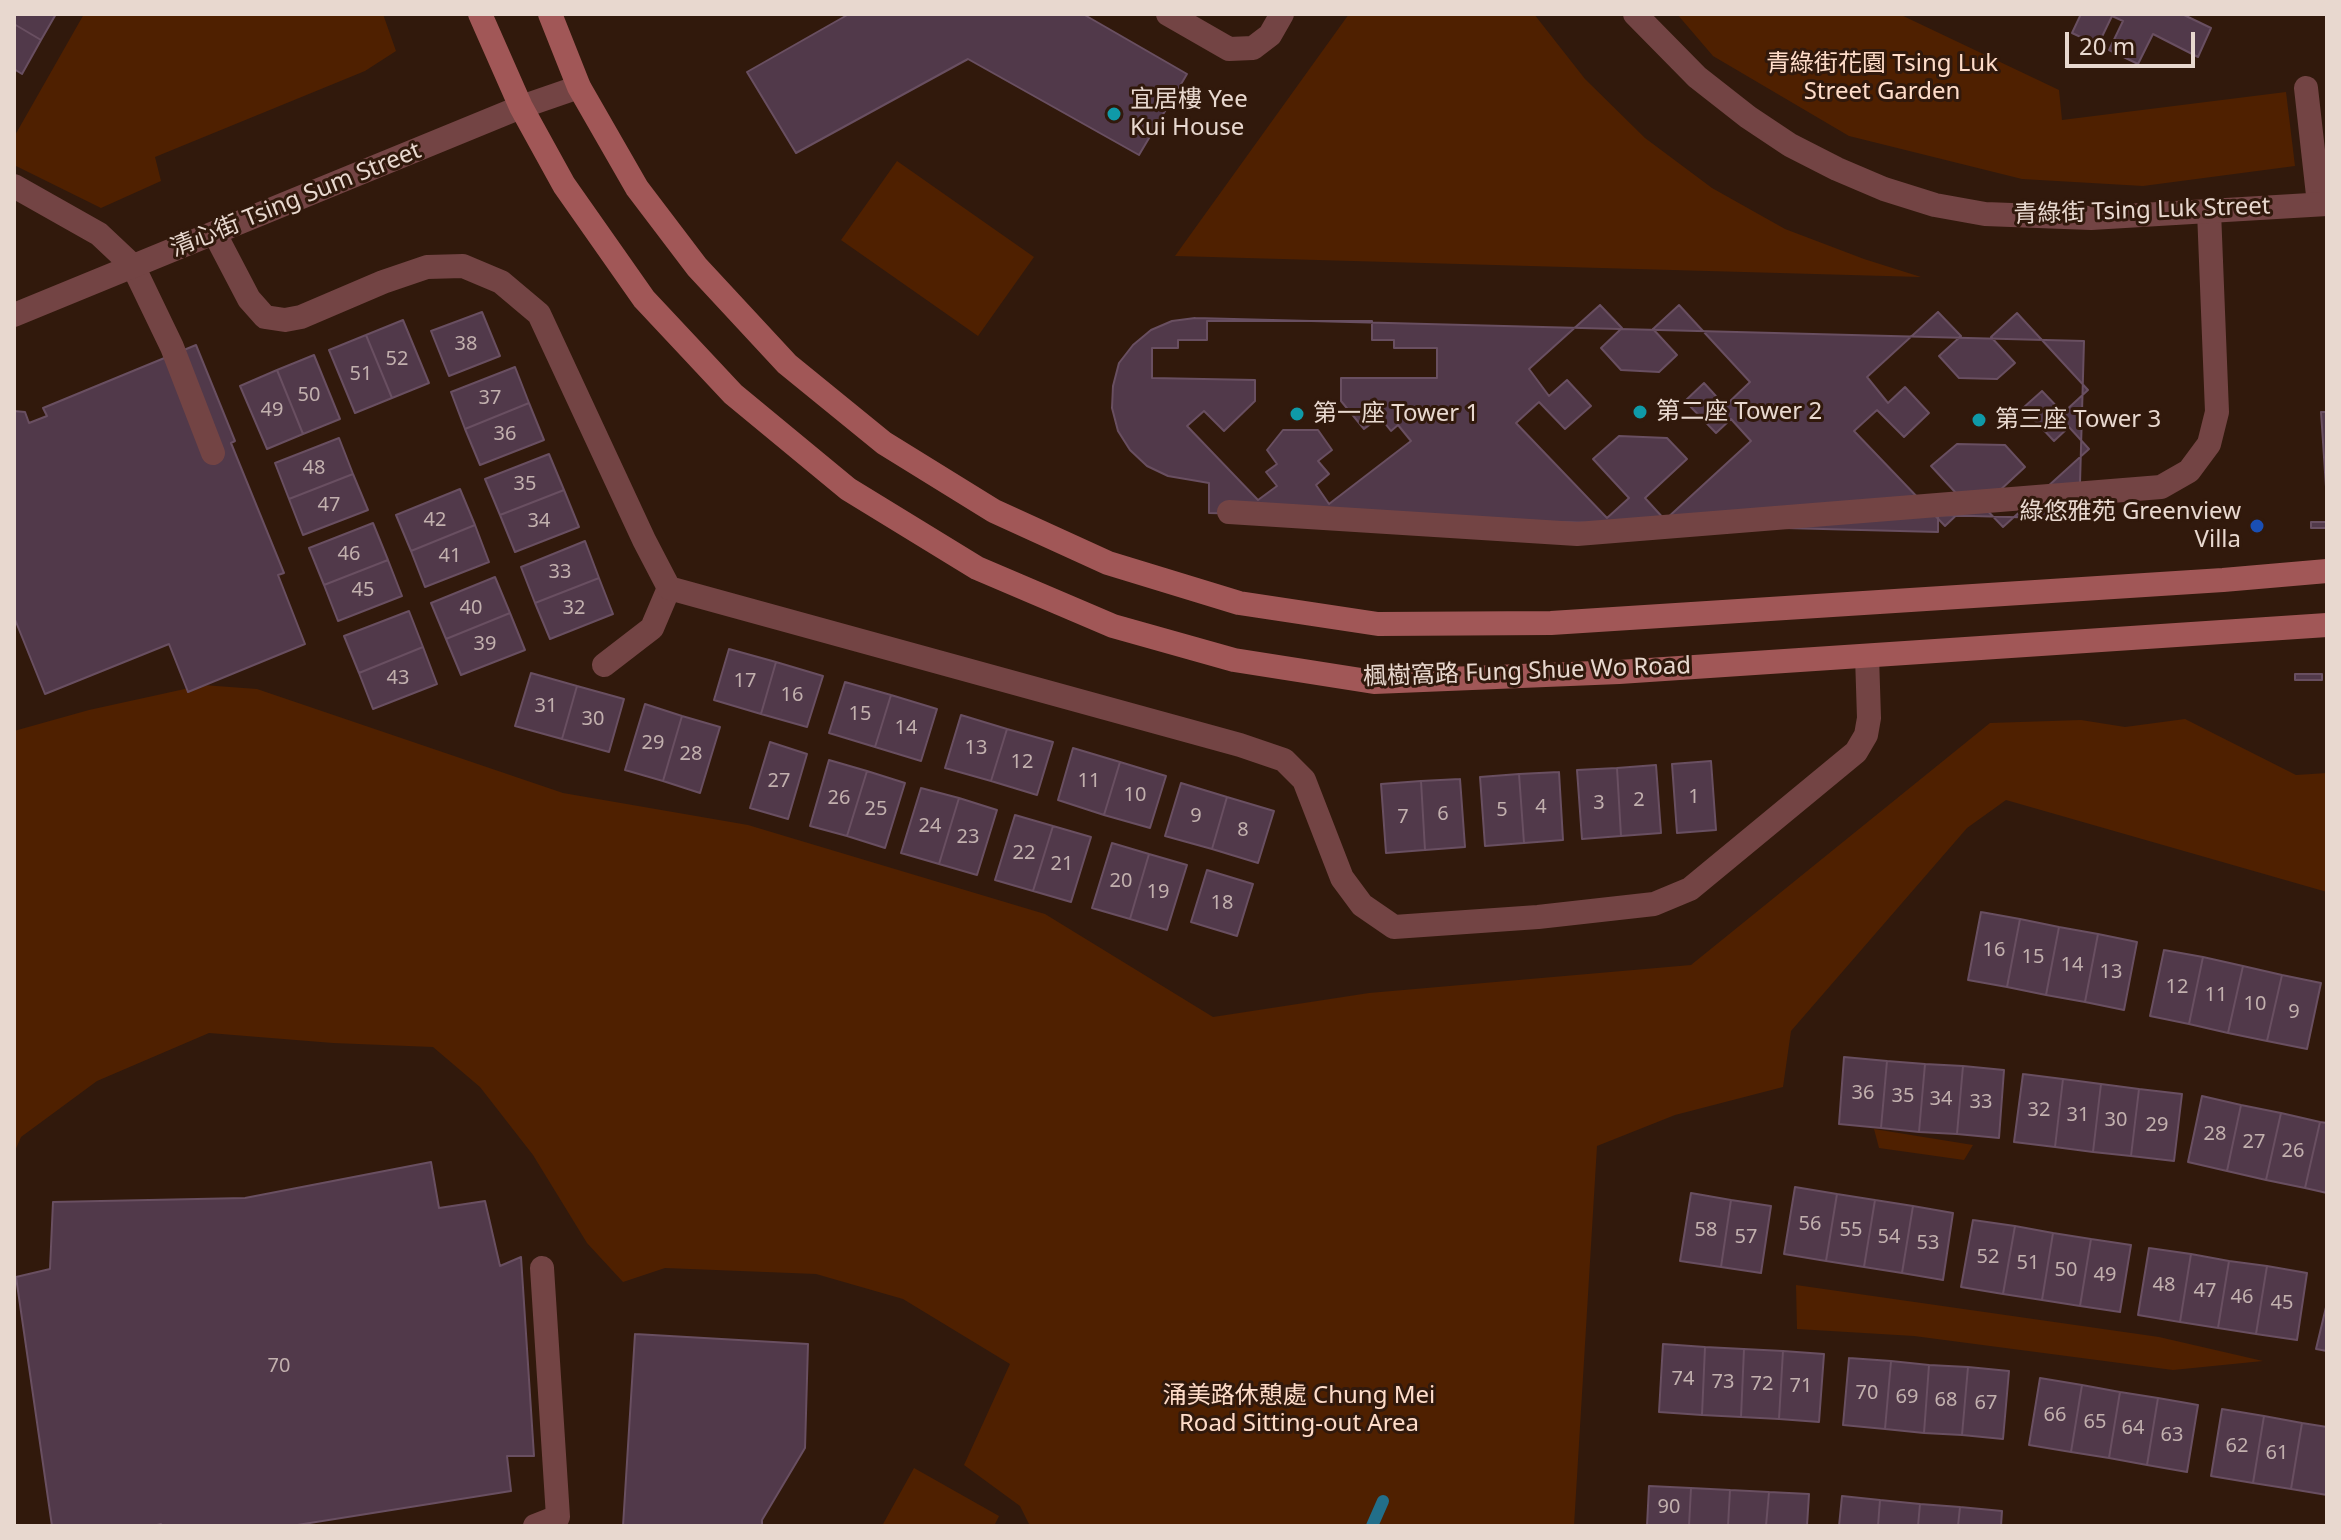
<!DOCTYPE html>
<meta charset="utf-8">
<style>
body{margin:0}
#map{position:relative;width:2341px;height:1540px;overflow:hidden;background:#31190c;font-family:"Noto Sans",sans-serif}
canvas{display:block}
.frame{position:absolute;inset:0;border:16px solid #e8d8cf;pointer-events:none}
.scale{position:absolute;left:2065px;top:32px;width:130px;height:36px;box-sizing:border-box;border:4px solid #e8d8cf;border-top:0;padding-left:10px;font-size:24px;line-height:28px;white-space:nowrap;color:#e8d8cf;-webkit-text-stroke:6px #31190c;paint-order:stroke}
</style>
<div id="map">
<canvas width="2341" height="1540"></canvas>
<div class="frame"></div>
<div class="scale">20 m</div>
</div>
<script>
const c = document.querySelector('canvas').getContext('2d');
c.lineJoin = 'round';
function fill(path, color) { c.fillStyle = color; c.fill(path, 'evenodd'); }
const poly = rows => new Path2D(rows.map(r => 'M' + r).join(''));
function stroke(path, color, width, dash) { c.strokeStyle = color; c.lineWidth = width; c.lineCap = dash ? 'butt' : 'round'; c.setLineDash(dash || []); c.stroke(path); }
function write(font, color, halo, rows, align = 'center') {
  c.font = font + ' "Noto Sans","Noto Sans TC",sans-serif'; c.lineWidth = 6; c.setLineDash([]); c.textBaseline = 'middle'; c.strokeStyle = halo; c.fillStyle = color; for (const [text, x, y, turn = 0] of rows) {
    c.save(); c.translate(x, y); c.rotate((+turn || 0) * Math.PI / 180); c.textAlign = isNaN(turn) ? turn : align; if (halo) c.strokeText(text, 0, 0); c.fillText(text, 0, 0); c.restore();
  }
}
const green = poly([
 [84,14,383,14,396,51,365,71,155,157,161,181,101,208,14,165,14,137],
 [1349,14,1534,14,1585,79,1645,138,1712,188,1785,229,1864,259,1921,277,1175,256],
 [1677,14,1899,14,2059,90,2062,120,2286,92,2295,166,2143,186,2022,179,1849,136,1713,56],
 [897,161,1034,257,978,336,841,240],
 [203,685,257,689,563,793,748,825,1045,914,1213,1017,1369,993,1691,965,1990,723,2081,720,2125,727,2185,719,2296,775,2327,773,2327,892,2006,800,1967,828,1791,1031,1783,1087,1675,1115,1597,1146,1574,1526,1030,1526,1020,1506,964,1465,1010,1364,903,1299,816,1274,665,1268,623,1282,587,1243,533,1155,480,1087,433,1047,333,1043,209,1033,97,1081,21,1137,14,1153,14,731,89,710],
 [1874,1129,1973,1145,1964,1160,1879,1148],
 [1796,1285,2159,1337,2263,1361,2173,1370,1914,1336,1797,1329],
 [914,1468,999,1516,994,1526,882,1526]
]);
const stream = poly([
 [1372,1526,1383,1501]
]);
const building = poly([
 [14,14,56,14,41,40,14,24,14,14],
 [849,14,1083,14,1187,74,1139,155,968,59,796,153,747,72,849,14],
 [2081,14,2182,14,2211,28,2198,57,2153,34,2138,64,2109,50,2123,21,2112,16,2098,45,2072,33,2081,14],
 [14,24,41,40,22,74,14,69,14,24],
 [1600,305,1622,328,1601,348,1621,370,1659,372,1677,355,1653,329,1679,305,1750,382,1725,406,1704,383,1685,401,1716,433,1731,419,1751,441,1665,520,1645,498,1687,459,1667,438,1619,436,1593,459,1629,498,1607,518,1516,423,1539,402,1565,429,1591,406,1567,380,1549,396,1529,369,1600,305],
 [482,312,500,356,449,376,431,331,482,312],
 [1938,312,1961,336,1939,356,1959,378,1997,379,2015,363,1991,337,2017,313,2088,390,2063,413,2042,391,2023,408,2054,441,2069,427,2089,449,2003,527,1983,506,2025,467,2005,445,1957,444,1931,466,1967,505,1945,526,1854,431,1877,410,1904,437,1929,413,1905,387,1888,403,1867,377,1938,312],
 [1195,318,2084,341,2079,519,1938,515,1938,532,1209,513,1209,483,1168,476,1147,466,1130,450,1118,431,1112,408,1113,386,1119,363,1133,345,1151,330,1172,321,1195,318],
 [403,320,429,383,392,398,366,335,403,320],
 [1207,321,1372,321,1372,340,1394,340,1394,348,1437,348,1437,378,1341,378,1341,401,1364,429,1380,417,1391,431,1398,425,1411,441,1329,504,1316,485,1329,474,1318,461,1332,450,1318,430,1283,430,1267,450,1277,464,1266,472,1277,486,1258,500,1187,426,1204,411,1224,431,1255,401,1255,380,1152,378,1152,348,1178,348,1178,340,1207,340,1207,321],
 [366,335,392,398,355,413,329,350,366,335],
 [196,345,235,441,231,443,284,573,278,575,305,644,188,692,169,644,45,694,14,617,14,411,25,412,29,423,47,416,43,408,196,345],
 [314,355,340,419,303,434,277,370,314,355],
 [515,367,529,403,465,429,451,392,515,367],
 [277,370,303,434,267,449,240,386,277,370],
 [529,403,544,440,480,465,465,429,529,403],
 [2321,412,2327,412,2327,502,2321,412],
 [339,438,353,474,289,499,275,463,339,438],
 [549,454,564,490,500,515,485,479,549,454],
 [353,474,368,510,303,535,289,499,353,474],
 [460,489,475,525,411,551,396,515,460,489],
 [564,490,579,527,515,552,500,515,564,490],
 [2311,522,2327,522,2327,528,2311,528,2311,522],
 [373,523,388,560,324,585,309,548,373,523],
 [475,525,489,562,425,587,411,551,475,525],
 [585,541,599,578,535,603,521,567,585,541],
 [388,560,402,596,338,621,324,585,388,560],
 [495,577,510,613,446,639,431,603,495,577],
 [599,578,613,614,550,639,535,603,599,578],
 [409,611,423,647,359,673,344,636,409,611],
 [510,613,525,650,461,675,446,639,510,613],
 [423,647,437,684,373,709,359,673,423,647],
 [729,649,776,662,761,714,714,700,729,649],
 [776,662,823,676,807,727,761,714,776,662],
 [531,673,577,686,562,739,515,726,531,673],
 [2295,674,2322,674,2322,680,2295,680,2295,674],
 [845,682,891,695,875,747,829,733,845,682],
 [577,686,624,699,609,752,562,739,577,686],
 [891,695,937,709,921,761,875,747,891,695],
 [645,704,682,716,663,781,625,770,645,704],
 [961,715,1007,729,991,781,945,768,961,715],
 [682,716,720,727,700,793,663,781,682,716],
 [1007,729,1053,742,1037,795,991,781,1007,729],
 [770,742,807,754,788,819,750,808,770,742],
 [1073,748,1120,762,1104,815,1058,800,1073,748],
 [829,760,867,771,847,836,810,826,829,760],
 [1711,761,1716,830,1677,833,1672,764,1711,761],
 [1120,762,1166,776,1150,828,1104,815,1120,762],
 [1656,765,1661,833,1621,836,1617,768,1656,765],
 [1617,768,1621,836,1582,839,1577,770,1617,768],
 [867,771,905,783,885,848,847,836,867,771],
 [1559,772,1563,840,1524,843,1519,774,1559,772],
 [1519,774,1524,843,1485,846,1480,777,1519,774],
 [1460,779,1465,847,1425,850,1421,781,1460,779],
 [1421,781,1425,850,1386,853,1381,784,1421,781],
 [1181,783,1227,797,1212,849,1165,836,1181,783],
 [921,788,959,798,939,864,901,853,921,788],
 [1227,797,1274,811,1258,863,1212,849,1227,797],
 [959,798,997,810,977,875,939,864,959,798],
 [1015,815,1053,826,1033,891,995,880,1015,815],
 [1053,826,1091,837,1071,902,1033,891,1053,826],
 [1112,843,1149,854,1130,919,1092,908,1112,843],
 [1149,854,1187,865,1167,930,1130,919,1149,854],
 [1207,870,1253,884,1237,936,1191,922,1207,870],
 [1981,912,2020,919,2007,987,1968,980,1981,912],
 [2020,919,2059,927,2046,995,2007,987,2020,919],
 [2059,927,2098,934,2085,1002,2046,995,2059,927],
 [2098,934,2137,942,2124,1010,2085,1002,2098,934],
 [2164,950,2203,957,2189,1024,2150,1016,2164,950],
 [2203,957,2243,966,2228,1033,2189,1024,2203,957],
 [2243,966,2282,975,2267,1041,2228,1033,2243,966],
 [2282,975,2321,983,2307,1049,2267,1041,2282,975],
 [1844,1057,1887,1061,1881,1128,1839,1124,1844,1057],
 [1887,1061,1925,1064,1919,1132,1881,1128,1887,1061],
 [1925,1064,1963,1066,1957,1134,1919,1132,1925,1064],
 [1963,1066,2004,1070,1999,1138,1957,1134,1963,1066],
 [2023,1074,2063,1079,2055,1147,2014,1142,2023,1074],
 [2063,1079,2101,1084,2093,1152,2055,1147,2063,1079],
 [2101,1084,2139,1089,2131,1156,2093,1152,2101,1084],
 [2139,1089,2182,1094,2174,1161,2131,1156,2139,1089],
 [2202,1096,2241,1105,2227,1171,2188,1162,2202,1096],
 [2241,1105,2281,1113,2266,1180,2227,1171,2241,1105],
 [2281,1113,2320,1122,2305,1188,2266,1180,2281,1113],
 [2320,1122,2327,1123,2327,1193,2305,1188,2320,1122],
 [431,1162,439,1208,485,1201,500,1266,521,1257,534,1456,507,1456,511,1491,291,1526,162,1526,161,1524,153,1526,52,1526,16,1277,50,1269,53,1202,245,1198,431,1162],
 [1795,1187,1837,1194,1826,1261,1784,1254,1795,1187],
 [1691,1193,1731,1200,1721,1267,1680,1261,1691,1193],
 [1837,1194,1875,1200,1864,1267,1826,1261,1837,1194],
 [1731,1200,1771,1206,1761,1273,1721,1267,1731,1200],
 [1875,1200,1913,1206,1902,1273,1864,1267,1875,1200],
 [1913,1206,1953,1213,1943,1280,1902,1273,1913,1206],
 [1973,1220,2015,1226,2003,1294,1961,1287,1973,1220],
 [2015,1226,2053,1233,2042,1300,2003,1294,2015,1226],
 [2053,1233,2091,1239,2080,1306,2042,1300,2053,1233],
 [2091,1239,2131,1245,2120,1312,2080,1306,2091,1239],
 [2149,1248,2191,1254,2180,1322,2138,1315,2149,1248],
 [2191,1254,2229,1261,2218,1328,2180,1322,2191,1254],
 [2229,1261,2267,1266,2256,1334,2218,1328,2229,1261],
 [2267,1266,2307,1273,2297,1340,2256,1334,2267,1266],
 [2327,1303,2327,1351,2316,1349,2327,1303],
 [635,1334,808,1344,805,1448,762,1520,762,1526,623,1526,635,1334],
 [1663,1344,1705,1347,1702,1415,1659,1412,1663,1344],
 [1705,1347,1744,1349,1741,1417,1702,1415,1705,1347],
 [1744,1349,1783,1351,1779,1419,1741,1417,1744,1349],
 [1783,1351,1824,1354,1819,1422,1779,1419,1783,1351],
 [1849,1358,1891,1361,1885,1429,1843,1425,1849,1358],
 [1891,1361,1929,1365,1924,1433,1885,1429,1891,1361],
 [1929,1365,1968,1367,1962,1435,1924,1433,1929,1365],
 [1968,1367,2009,1371,2003,1439,1962,1435,1968,1367],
 [2040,1378,2082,1385,2071,1452,2029,1445,2040,1378],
 [2082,1385,2120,1392,2109,1458,2071,1452,2082,1385],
 [2120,1392,2158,1398,2147,1465,2109,1458,2120,1392],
 [2158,1398,2198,1405,2187,1472,2147,1465,2158,1398],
 [2222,1409,2264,1416,2253,1483,2211,1476,2222,1409],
 [2264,1416,2302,1423,2291,1489,2253,1483,2264,1416],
 [2302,1423,2327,1427,2327,1495,2291,1489,2302,1423],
 [1649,1486,1691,1488,1689,1526,1647,1526,1649,1486],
 [1691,1488,1730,1490,1728,1526,1689,1526,1691,1488],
 [1730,1490,1769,1492,1766,1526,1728,1526,1730,1490],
 [1769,1492,1809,1494,1807,1526,1766,1526,1769,1492],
 [1842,1496,1880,1500,1878,1526,1839,1526,1842,1496],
 [1880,1500,1920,1504,1918,1526,1878,1526,1880,1500],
 [1920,1504,1960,1507,1958,1526,1918,1526,1920,1504],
 [1960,1507,2002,1511,2001,1526,1958,1526,1960,1507]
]);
const lane = poly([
 [1168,14,1229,49,1253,48,1270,35,1282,14],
 [2306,88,2319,204],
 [133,266,172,347,213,453],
 [1229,512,1577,534,2161,487,2189,471,2209,444,2217,412,2209,211],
 [604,665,652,628,669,588],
 [535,1526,558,1517,542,1268]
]);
const street = poly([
 [1635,14,1697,77,1748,117,1790,145,1837,169,1884,189,1935,205,1985,214,2091,218,2327,204],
 [14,186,99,234,133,266],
 [215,234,249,299,265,317,285,320,301,317,383,282,427,267,463,266,501,282,539,314,644,540,669,588,1240,745,1284,760,1304,780,1342,878,1362,905,1394,927,1538,917,1654,904,1690,889,1856,752,1866,735,1869,718,1867,656],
 [14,315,521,107,579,87]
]);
const secondary = poly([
 [480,14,521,107,564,185,644,299,733,394,848,489,977,568,1113,626,1234,660,1374,682,1619,672,2327,625],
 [550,14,579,87,637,188,697,267,787,364,884,443,994,511,1108,563,1239,603,1378,624,1551,623,2223,580,2327,571]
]);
const markers = [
 [1114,114,8,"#0f9aa8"],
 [1640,412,8,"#0f9aa8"],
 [1297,414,8,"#0f9aa8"],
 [1979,420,8,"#0f9aa8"],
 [2257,526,8,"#1a4fb4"]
];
const numberNames = [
 ["38",466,344],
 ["52",397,359],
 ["51",361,374],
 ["50",309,395],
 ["37",490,398],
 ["49",272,410],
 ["36",505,434],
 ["48",314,468],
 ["35",525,484],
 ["47",329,505],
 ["42",435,520],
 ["34",539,521],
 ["46",349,554],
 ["41",450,556],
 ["33",560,572],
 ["45",363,590],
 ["40",471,608],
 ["32",574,608],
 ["39",485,644],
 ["43",398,678],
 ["17",745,681],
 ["16",792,695],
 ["31",546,706],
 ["15",860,714],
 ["30",593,719],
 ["14",906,728],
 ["29",653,743],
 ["13",976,748],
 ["28",691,754],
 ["12",1022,762],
 ["27",779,781],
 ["11",1089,781],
 ["10",1135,795],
 ["1",1694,797],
 ["26",839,798],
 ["2",1639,800],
 ["3",1599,803],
 ["4",1541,807],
 ["25",876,809],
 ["5",1502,810],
 ["6",1443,814],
 ["9",1196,816],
 ["7",1403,817],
 ["24",930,826],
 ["8",1243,830],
 ["23",968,837],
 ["22",1024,853],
 ["21",1062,864],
 ["20",1121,881],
 ["19",1158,892],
 ["18",1222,903],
 ["16",1994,950],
 ["15",2033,957],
 ["14",2072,965],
 ["13",2111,972],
 ["12",2177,987],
 ["11",2216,995],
 ["10",2255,1004],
 ["9",2294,1012],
 ["36",1863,1093],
 ["35",1903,1096],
 ["34",1941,1099],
 ["33",1981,1102],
 ["32",2039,1110],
 ["31",2078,1115],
 ["30",2116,1120],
 ["29",2157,1125],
 ["28",2215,1134],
 ["27",2254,1142],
 ["26",2293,1151],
 ["56",1810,1224],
 ["58",1706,1230],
 ["55",1851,1230],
 ["57",1746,1237],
 ["54",1889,1237],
 ["53",1928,1243],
 ["52",1988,1257],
 ["51",2028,1263],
 ["50",2066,1270],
 ["49",2105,1275],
 ["48",2164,1285],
 ["47",2205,1291],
 ["46",2242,1297],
 ["45",2282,1303],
 ["70",279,1366],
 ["74",1683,1379],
 ["73",1723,1382],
 ["72",1762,1384],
 ["71",1801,1386],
 ["70",1867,1393],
 ["69",1907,1397],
 ["68",1946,1400],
 ["67",1986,1403],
 ["66",2055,1415],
 ["65",2095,1422],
 ["64",2133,1428],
 ["63",2172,1435],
 ["62",2237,1446],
 ["61",2277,1453],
 ["90",1669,1507]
];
const parkNames = [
 ["青綠街花園 Tsing Luk",1882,64],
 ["Street Garden",1882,92],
 ["涌美路休憩處 Chung Mei",1299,1396],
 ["Road Sitting-out Area",1299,1424]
];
const poiNames = [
 ["宜居樓 Yee",1130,100],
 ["Kui House",1130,128],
 ["第二座 Tower 2",1656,412],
 ["第一座 Tower 1",1313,414],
 ["第三座 Tower 3",1995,420],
 ["綠悠雅苑 Greenview",2241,512,"right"],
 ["Villa",2241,540,"right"]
];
const streetNames = [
 ["清心街 Tsing Sum Street",296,200,-22],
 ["青綠街 Tsing Luk Street",2142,211,-2],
 ["楓樹窩路 Fung Shue Wo Road",1527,672,-2]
];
fill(green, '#4f2000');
stroke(stream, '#226f8a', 12);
fill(building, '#51394a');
stroke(building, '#694f61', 2);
stroke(lane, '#734444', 24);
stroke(street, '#734444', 24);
stroke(secondary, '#a15757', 24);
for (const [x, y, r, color] of markers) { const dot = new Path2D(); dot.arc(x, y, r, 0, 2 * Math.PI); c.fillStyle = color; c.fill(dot); stroke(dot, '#31190c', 3); }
write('20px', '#c2b0ae', null, numberNames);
write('24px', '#fedcc9', '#31190c', parkNames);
write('24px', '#e8d8cf', '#31190c', poiNames, 'left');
write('24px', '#e8d8cf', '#31190c', streetNames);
</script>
